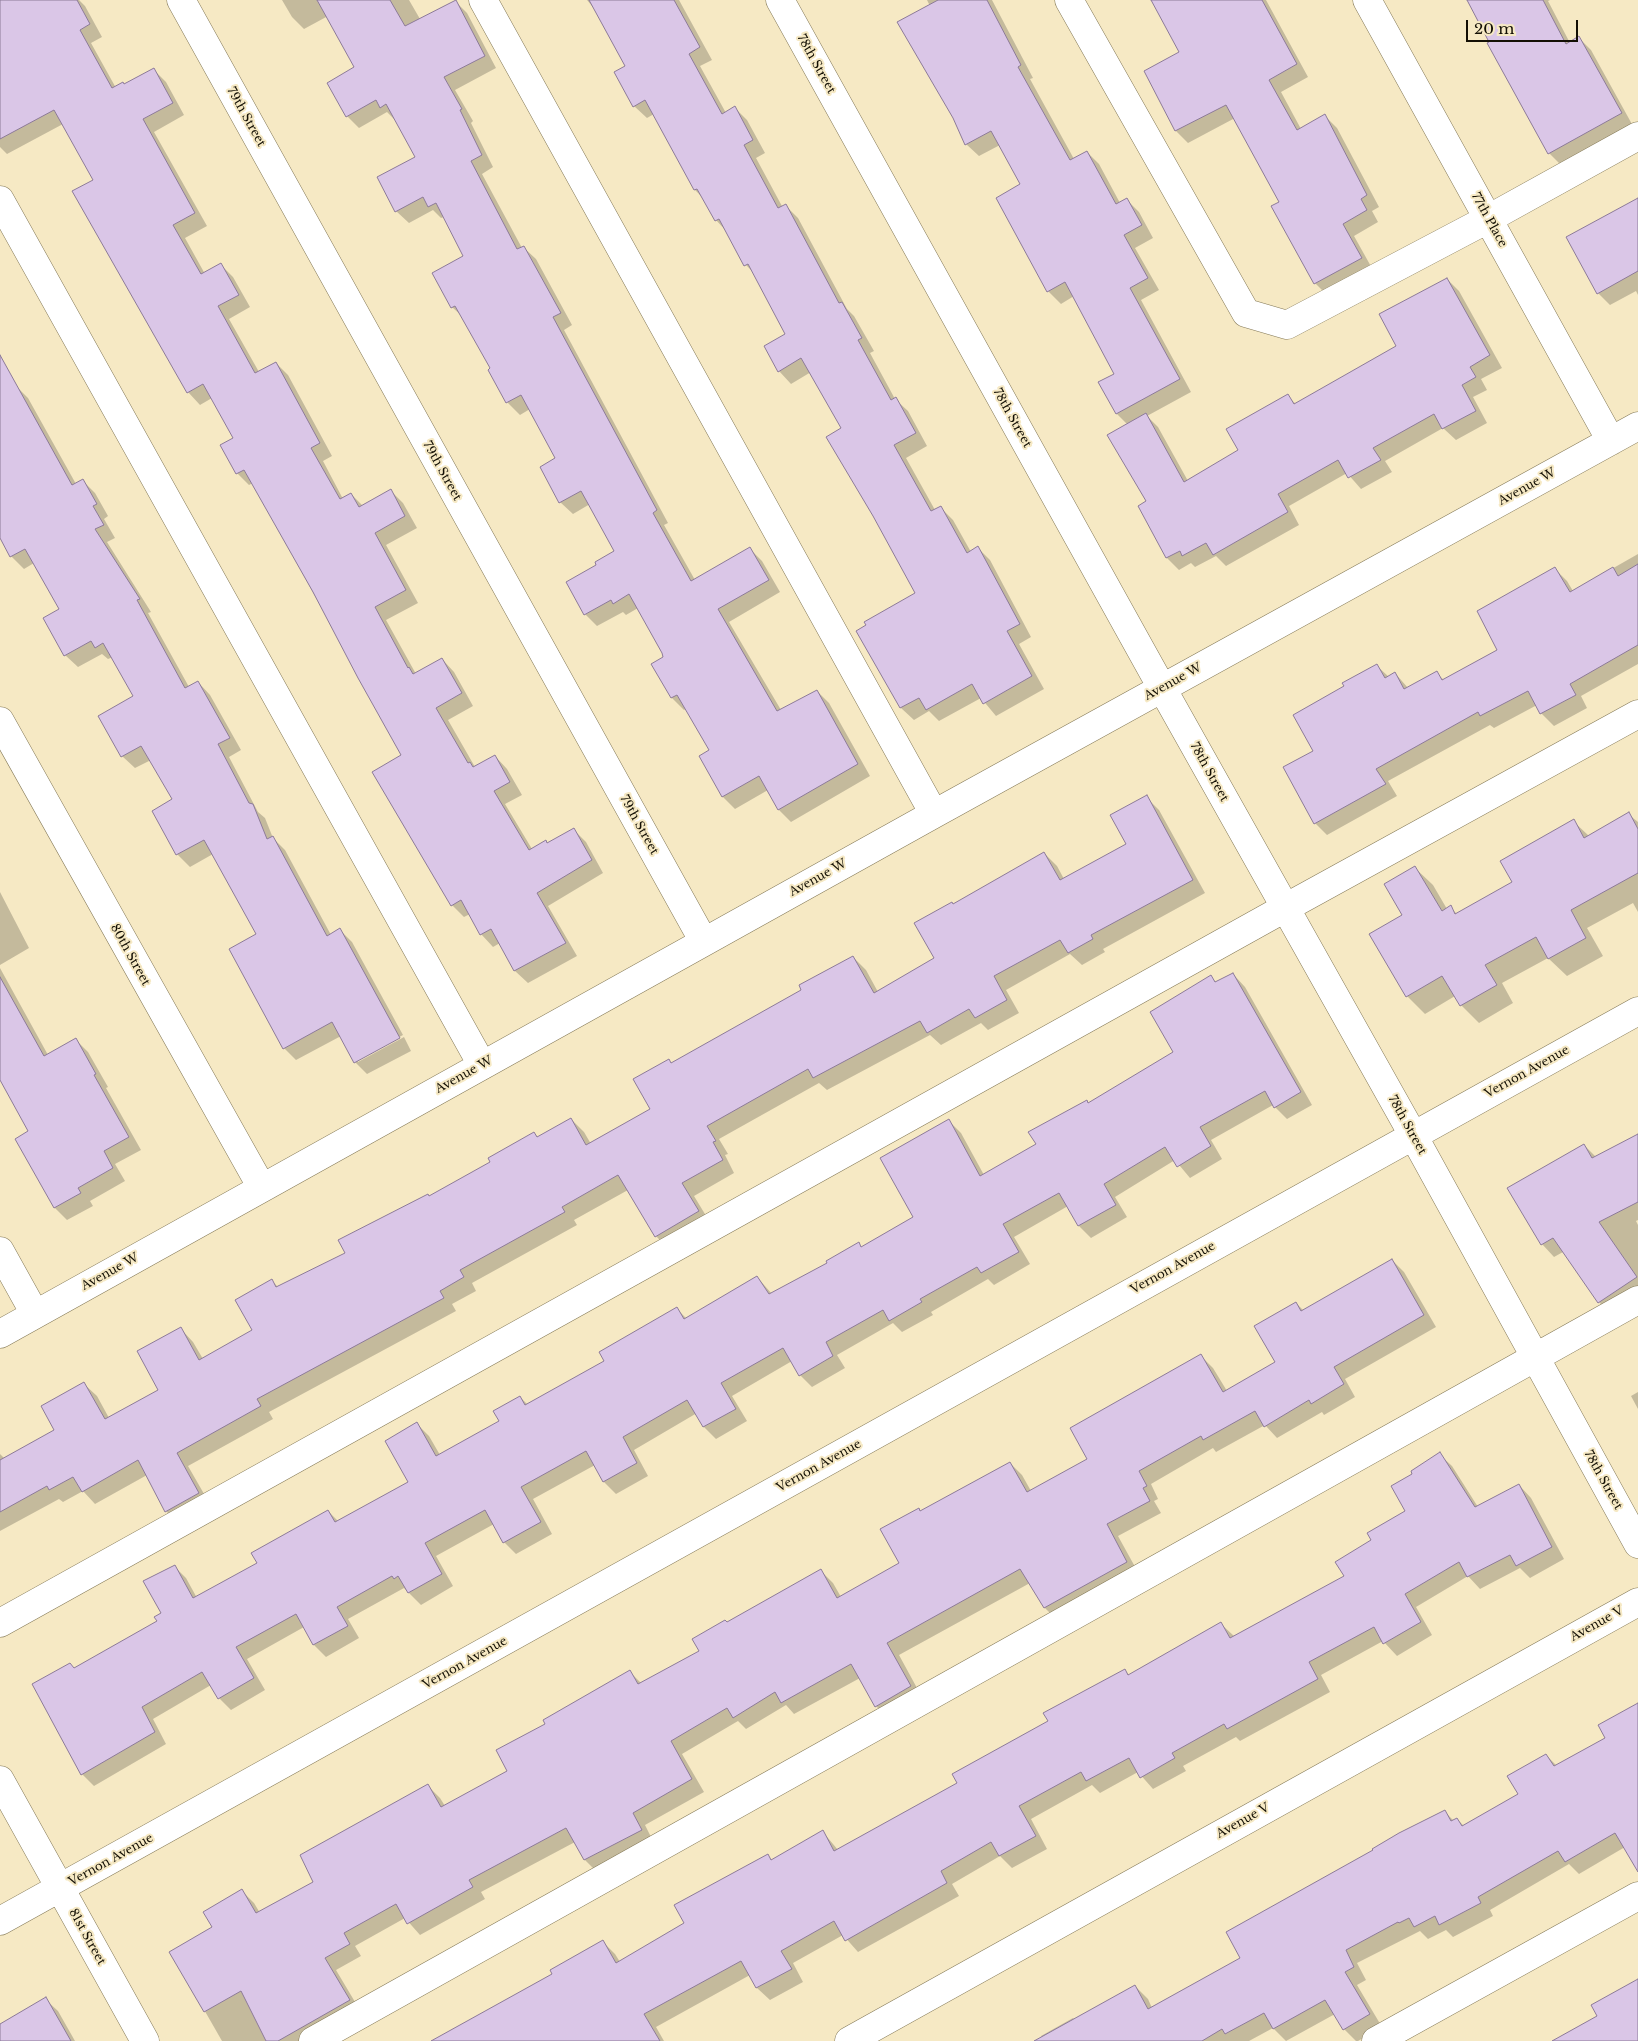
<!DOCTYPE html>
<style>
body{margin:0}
#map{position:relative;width:1638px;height:2041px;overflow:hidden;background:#f6e9c4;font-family:"Libre Baskerville",serif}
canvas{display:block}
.scale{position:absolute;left:1466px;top:20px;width:112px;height:22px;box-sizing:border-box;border:2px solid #130f04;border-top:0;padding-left:6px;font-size:15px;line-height:18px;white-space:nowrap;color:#130f04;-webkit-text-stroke:4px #f6e9c4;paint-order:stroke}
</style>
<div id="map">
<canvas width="1638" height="2041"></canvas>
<div class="scale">20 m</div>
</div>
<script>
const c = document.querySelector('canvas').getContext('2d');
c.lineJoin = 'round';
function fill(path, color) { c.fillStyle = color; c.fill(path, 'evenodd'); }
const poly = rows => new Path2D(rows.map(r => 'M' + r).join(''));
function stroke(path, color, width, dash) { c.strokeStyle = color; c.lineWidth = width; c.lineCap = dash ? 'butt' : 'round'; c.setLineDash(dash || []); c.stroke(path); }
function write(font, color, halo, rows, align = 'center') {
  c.font = font + ' "Libre Baskerville",serif'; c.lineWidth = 4; c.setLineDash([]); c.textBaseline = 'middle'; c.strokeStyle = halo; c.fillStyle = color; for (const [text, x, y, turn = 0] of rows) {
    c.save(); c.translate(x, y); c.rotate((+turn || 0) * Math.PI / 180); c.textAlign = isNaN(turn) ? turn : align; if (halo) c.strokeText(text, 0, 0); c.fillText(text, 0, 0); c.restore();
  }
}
const shadow = poly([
 [0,0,79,0,85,6,102,37,91,43,116,88,125,85,154,70,166,82,184,115,154,132,207,226,185,238,205,274,221,265,233,277,250,307,229,319,259,372,276,363,288,375,332,456,323,461,343,499,351,494,363,506,391,491,403,503,417,528,386,545,418,603,386,620,416,674,442,659,454,672,473,706,448,720,475,767,495,756,507,769,522,795,505,804,532,849,548,844,574,830,586,842,603,873,548,906,577,956,528,983,515,971,500,943,493,947,481,934,470,914,464,917,452,905,402,755,253,483,249,485,237,473,235,439,212,398,200,405,188,392,74,192,94,180,63,124,7,154,0,147],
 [282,0,409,0,420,19,455,1,467,13,496,68,455,90,473,121,471,123,493,167,482,174,522,248,523,247,536,259,572,325,564,330,668,523,664,525,695,580,750,549,762,561,780,592,729,622,781,710,817,691,829,703,870,776,791,822,779,810,768,790,735,809,723,797,701,756,711,751,687,708,684,710,672,698,653,664,664,658,663,653,638,608,626,615,623,612,597,626,585,614,598,565,616,552,590,504,573,514,560,502,557,459,530,409,520,415,508,403,490,370,492,369,464,318,452,307,465,256,444,217,441,218,433,210,409,223,396,211,417,157,395,118,394,119,387,112,359,128,347,116,356,68,328,16,304,29,292,17],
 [587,0,679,0,712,60,700,66,726,113,735,108,747,120,765,153,756,158,783,208,786,206,798,218,847,309,854,316,874,351,870,353,895,399,908,411,927,446,906,458,935,510,940,507,953,520,971,552,978,548,990,560,1031,637,1019,644,1044,689,996,716,981,698,939,721,929,711,914,720,901,708,857,631,917,594,843,428,811,372,791,384,779,371,787,335,755,274,746,265,727,232,716,220,703,198,695,190,654,114,647,118,634,106,627,67,597,12],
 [927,0,992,0,1033,78,1030,79,1074,159,1087,152,1099,164,1120,203,1127,200,1139,212,1153,238,1135,248,1159,290,1141,300,1191,392,1147,416,1158,427,1188,481,1239,451,1287,396,1296,404,1398,346,1447,279,1459,291,1502,368,1481,379,1487,390,1473,397,1487,423,1456,440,1443,428,1385,461,1392,472,1361,489,1347,473,1289,506,1299,525,1226,566,1216,556,1195,567,1191,563,1179,570,1167,558,1139,506,1148,502,1128,425,1117,414,1116,374,1074,296,1061,304,1048,291,997,198,1021,185,1000,145,979,156,966,144,930,6],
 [1152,0,1266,0,1308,77,1281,92,1301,129,1325,116,1337,128,1379,207,1372,211,1378,222,1354,236,1373,270,1327,295,1315,283,1280,202,1235,118,1188,143,1176,131,1145,71,1181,53],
 [1469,0,1550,0,1548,1,1570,43,1579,38,1591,50,1633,126,1561,165,1549,153],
 [1638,199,1638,295,1636,291,1610,305,1598,293],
 [0,362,16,386,28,398,76,484,83,481,95,493,108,516,104,519,115,538,107,542,151,612,148,613,189,687,198,682,210,695,241,750,229,757,258,812,265,818,273,838,285,850,331,935,340,930,352,942,403,1035,358,1059,358,1062,404,1037,411,1051,367,1074,355,1062,341,1036,296,1060,284,1048,258,935,213,854,190,867,177,854,153,811,174,800,151,760,135,768,122,756,135,697,113,657,108,659,102,654,78,667,65,655,61,609,34,563,24,569,11,556,0,536],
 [1638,554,1638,664,1581,696,1587,708,1554,726,1541,713,1537,705,1494,728,1490,725,1388,781,1397,796,1327,835,1315,823,1315,751,1346,687,1377,666,1389,677,1395,673,1408,688,1436,673,1444,680,1499,650,1555,569,1567,581,1573,591],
 [1146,797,1159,810,1205,893,1103,949,1105,952,1082,965,1070,954,1006,990,1019,1013,988,1030,981,1023,941,1045,930,1035,827,1090,819,1083,719,1139,728,1154,725,1155,734,1173,694,1196,711,1224,668,1249,656,1236,628,1190,574,1220,577,1225,472,1283,476,1291,452,1304,456,1311,269,1412,273,1419,188,1466,211,1506,179,1524,166,1511,147,1475,95,1504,83,1491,63,1502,59,1499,0,1531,0,1454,4,1458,56,1430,84,1384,97,1396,109,1418,160,1391,181,1329,193,1342,203,1359,254,1331,272,1281,278,1287,347,1253,429,1197,492,1163,534,1133,539,1138,571,1119,584,1132,591,1144,652,1109,669,1061,672,1064,803,990,853,957,866,970,878,992,936,959,954,906,1044,853,1057,866,1064,879,1128,844],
 [1628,814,1638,822,1638,912,1633,903,1587,928,1603,956,1567,976,1548,958,1502,983,1513,1003,1479,1023,1461,1005,1455,996,1425,1014,1407,996,1404,915,1415,868,1433,885,1447,909,1450,907,1457,914,1513,882,1573,821,1589,836],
 [0,892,29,948,0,965],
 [0,968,48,1055,76,1040,88,1052,108,1087,106,1088,141,1150,115,1164,125,1181,90,1201,93,1206,67,1220,55,1208,16,1139,30,1132,0,1079],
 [1233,974,1245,987,1312,1105,1287,1119,1273,1105,1211,1140,1222,1159,1190,1178,1175,1160,1115,1197,1127,1217,1091,1238,1079,1226,1068,1206,1014,1237,1030,1264,994,1285,988,1279,931,1312,933,1315,902,1332,893,1323,837,1355,845,1368,812,1387,800,1375,792,1361,732,1396,747,1421,716,1439,704,1427,697,1413,634,1450,648,1476,616,1494,604,1482,595,1465,533,1499,552,1534,516,1554,504,1542,494,1524,436,1556,453,1586,421,1605,404,1588,348,1619,359,1638,326,1657,314,1645,304,1627,247,1659,265,1690,231,1710,219,1698,211,1685,153,1719,166,1744,94,1786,82,1774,70,1664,75,1669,158,1621,163,1614,174,1566,186,1578,197,1598,259,1563,328,1511,339,1522,410,1483,417,1424,429,1436,440,1455,500,1422,520,1397,528,1405,606,1362,677,1309,687,1319,757,1277,772,1294,829,1264,858,1244,862,1248,914,1217,949,1121,961,1133,984,1175,1038,1145,1086,1101,1089,1104,1175,1052,1211,977,1217,983],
 [1638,1135,1638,1220,1636,1221,1638,1225,1638,1296,1611,1315,1599,1302,1563,1252,1554,1257,1542,1244,1584,1145,1596,1157],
 [1392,1260,1404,1272,1436,1327,1345,1379,1355,1397,1324,1415,1322,1412,1277,1438,1265,1425,1216,1452,1213,1448,1151,1484,1158,1499,1154,1501,1161,1513,1118,1536,1139,1574,1057,1620,1045,1608,1030,1583,899,1655,923,1699,888,1718,876,1706,860,1678,794,1714,786,1705,746,1729,738,1721,682,1754,704,1792,645,1825,654,1843,597,1872,585,1860,575,1842,481,1892,485,1899,420,1935,405,1918,355,1946,361,1956,336,1970,361,2012,311,2041,222,2041,171,1952,214,1927,242,1891,254,1903,260,1913,315,1882,428,1786,440,1798,445,1806,508,1771,547,1724,630,1672,642,1684,700,1651,727,1623,821,1571,833,1583,841,1597,901,1563,921,1512,1010,1463,1022,1475,1031,1491,1089,1460,1201,1356,1213,1368,1227,1391,1276,1363,1296,1303,1304,1311],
 [1638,1392,1638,1409,1631,1396],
 [1439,1454,1452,1466,1478,1507,1519,1485,1531,1498,1564,1559,1530,1578,1520,1568,1480,1589,1468,1576,1416,1607,1432,1635,1397,1656,1383,1641,1321,1675,1330,1692,1240,1741,1236,1737,1183,1766,1186,1771,1153,1789,1138,1772,1100,1793,1092,1785,1031,1819,1047,1849,1012,1868,1000,1856,952,1884,959,1896,858,1952,843,1935,793,1963,803,1982,770,2000,757,1988,750,1975,656,2027,664,2041,455,2041,603,1942,615,1954,620,1962,686,1924,767,1855,772,1860,823,1832,838,1850,959,1783,1125,1670,1130,1676,1221,1624,1234,1636,1346,1576,1373,1541,1407,1512,1414,1474],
 [1638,1704,1638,1869,1625,1847,1579,1874,1569,1864,1490,1910,1493,1916,1453,1937,1446,1930,1428,1939,1420,1931,1357,1963,1366,1980,1357,1985,1382,2027,1358,2041,1356,2041,1344,2029,1335,2014,1286,2041,1273,2028,1249,2041,1044,2041,1041,2036,1073,2018,1075,2020,1135,1986,1148,1999,1152,2008,1241,1958,1444,1811,1454,1821,1457,1819,1464,1826,1519,1794,1546,1755,1557,1766,1607,1738],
 [45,1999,58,2011,75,2041,0,2041,0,2025]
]);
const building = poly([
 [0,0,77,0,90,24,80,30,112,88,123,82,124,84,154,68,173,103,143,119,195,213,173,225,201,274,221,263,239,295,218,306,255,373,276,362,320,443,311,448,340,499,351,493,359,507,391,489,405,516,375,533,406,590,375,607,408,668,409,667,413,674,442,658,462,693,436,708,468,763,470,762,473,767,495,755,510,782,494,791,529,850,546,840,547,843,574,828,592,860,537,893,566,943,514,971,491,929,480,935,461,900,451,906,372,772,401,755,358,678,313,592,244,470,236,474,220,445,233,438,203,384,187,393,72,191,93,180,54,110,0,139,0,0],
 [317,0,390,0,405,26,456,0,485,56,444,77,462,109,460,110,482,155,471,161,517,249,524,246,561,313,553,317,657,510,653,513,691,581,750,547,769,580,718,609,777,711,817,690,858,764,778,810,759,776,722,797,699,756,709,750,677,695,671,698,651,664,663,657,662,653,629,594,613,604,611,600,584,615,566,582,596,565,595,562,614,551,581,491,559,503,540,467,555,458,521,395,506,403,488,370,490,368,455,306,451,308,432,273,463,256,436,203,428,207,423,197,395,212,377,177,415,157,386,104,380,108,376,100,346,117,327,83,354,67,317,0],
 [589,0,674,0,700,47,689,54,722,114,735,106,753,140,744,145,778,208,786,204,839,303,842,302,862,338,858,340,891,400,896,397,916,433,894,445,931,511,941,506,967,553,978,546,1020,624,1007,631,1032,676,983,704,972,684,926,710,919,698,900,708,856,631,866,625,864,622,915,593,873,516,826,437,841,428,801,358,778,372,764,346,785,334,748,264,744,266,719,219,715,221,697,189,694,190,645,100,633,107,614,72,625,66,589,0],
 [938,0,987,0,1021,65,1018,67,1070,160,1087,151,1116,204,1127,198,1142,225,1124,235,1148,278,1130,288,1180,379,1116,414,1098,382,1114,374,1065,282,1047,292,996,198,1020,184,991,131,965,145,953,118,897,22,938,0],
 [1151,0,1262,0,1297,64,1269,80,1297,130,1325,114,1367,195,1361,199,1367,210,1343,224,1362,258,1314,284,1271,206,1279,202,1226,105,1175,131,1144,71,1179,52,1151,0],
 [1467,0,1543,0,1566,44,1579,36,1622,113,1548,154,1487,43,1489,42,1467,0],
 [1638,198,1638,271,1597,294,1566,237,1638,198],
 [1447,278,1490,355,1470,367,1476,377,1462,385,1476,411,1442,429,1434,414,1373,448,1381,460,1348,478,1338,460,1278,494,1288,512,1213,555,1206,543,1182,556,1180,551,1166,558,1138,506,1146,501,1107,435,1146,413,1184,482,1238,450,1226,429,1288,394,1294,404,1396,346,1379,314,1447,278],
 [0,355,72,485,83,479,97,504,93,506,104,525,95,529,140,599,137,600,185,688,198,681,230,738,218,744,249,803,253,804,267,839,273,836,327,936,340,928,400,1038,354,1063,332,1022,283,1049,229,949,256,934,204,840,176,855,152,811,172,799,141,746,121,757,98,716,133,696,103,643,95,648,91,641,64,656,43,618,59,609,25,549,10,557,0,538,0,355],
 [1638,564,1638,645,1570,684,1576,695,1540,714,1528,691,1480,716,1478,712,1376,769,1386,784,1314,824,1283,767,1313,751,1293,715,1344,686,1342,683,1377,664,1385,678,1395,672,1404,689,1437,671,1442,680,1497,650,1477,611,1555,567,1570,592,1613,567,1618,576,1638,564],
 [1147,795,1193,880,1091,935,1093,939,1068,953,1060,940,994,976,1007,1000,975,1018,969,1009,927,1033,920,1021,813,1078,808,1069,707,1126,716,1141,713,1142,723,1160,682,1183,699,1211,655,1237,618,1175,562,1207,565,1212,460,1270,464,1277,440,1291,444,1298,257,1399,261,1406,177,1453,199,1493,165,1512,138,1460,82,1492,73,1477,49,1490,47,1486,0,1512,0,1460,54,1430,41,1406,84,1382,105,1419,158,1390,137,1351,181,1327,199,1360,252,1330,235,1300,272,1279,276,1287,345,1253,338,1240,428,1194,429,1196,490,1162,488,1158,534,1132,537,1137,571,1118,586,1145,650,1109,633,1079,669,1059,671,1063,801,990,799,985,853,956,874,993,934,958,914,923,952,902,953,904,1044,852,1060,880,1126,844,1110,815,1147,795],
 [1629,812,1638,829,1638,873,1571,910,1586,938,1548,959,1536,937,1485,965,1497,985,1460,1006,1442,976,1406,997,1369,934,1402,915,1384,884,1415,866,1442,911,1451,905,1455,914,1512,882,1500,861,1574,819,1584,838,1629,812],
 [1233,973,1301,1092,1274,1108,1265,1091,1200,1127,1211,1146,1177,1167,1165,1147,1104,1184,1116,1205,1078,1226,1059,1193,1003,1224,1019,1252,981,1273,977,1267,920,1299,922,1302,889,1321,883,1310,826,1342,833,1356,799,1376,783,1348,721,1383,736,1409,703,1427,687,1400,623,1437,637,1463,603,1482,586,1451,521,1487,541,1522,503,1543,485,1510,425,1543,442,1574,408,1593,398,1576,394,1579,392,1576,337,1607,348,1626,313,1645,296,1614,236,1647,254,1678,218,1699,202,1672,142,1707,155,1732,81,1775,32,1684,70,1663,74,1668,157,1621,154,1617,161,1613,143,1581,175,1565,193,1598,257,1563,251,1553,328,1510,335,1522,408,1482,385,1441,417,1422,436,1456,499,1421,493,1411,520,1396,525,1405,604,1361,599,1352,677,1307,684,1319,757,1276,769,1294,827,1263,826,1261,859,1242,861,1247,913,1217,880,1158,949,1119,980,1176,1036,1144,1028,1132,1087,1100,1088,1103,1173,1052,1150,1012,1211,975,1215,982,1233,973],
 [0,977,44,1056,76,1038,96,1074,94,1075,129,1137,104,1151,113,1168,78,1188,81,1193,54,1208,15,1139,28,1131,0,1080,0,977],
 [1638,1134,1638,1202,1599,1222,1637,1277,1598,1303,1553,1238,1541,1245,1507,1188,1584,1144,1592,1158,1638,1134],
 [1392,1259,1424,1315,1334,1367,1344,1384,1311,1404,1309,1400,1264,1427,1255,1411,1203,1440,1201,1436,1139,1471,1147,1486,1143,1488,1150,1501,1107,1524,1127,1562,1044,1608,1020,1569,887,1643,911,1686,875,1707,851,1664,781,1703,775,1692,733,1718,727,1708,671,1741,692,1779,633,1813,642,1830,584,1860,566,1828,469,1880,473,1887,407,1924,396,1904,344,1933,350,1944,325,1958,350,2000,278,2041,266,2041,241,1991,204,2012,169,1952,212,1927,203,1912,242,1889,256,1913,313,1882,300,1855,428,1784,441,1807,507,1771,496,1750,545,1724,543,1720,630,1670,638,1684,699,1651,692,1639,725,1620,727,1622,821,1569,837,1598,899,1563,880,1529,919,1508,920,1511,1010,1462,1027,1492,1087,1459,1070,1428,1201,1354,1223,1392,1275,1362,1254,1326,1296,1302,1301,1311,1392,1259],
 [1440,1452,1475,1507,1519,1484,1552,1547,1516,1566,1510,1555,1467,1577,1459,1562,1405,1594,1421,1622,1383,1644,1374,1627,1309,1662,1318,1679,1227,1729,1224,1724,1172,1753,1175,1758,1140,1778,1129,1758,1086,1781,1081,1772,1019,1806,1036,1836,999,1856,991,1842,941,1871,947,1883,845,1941,834,1921,781,1951,792,1969,756,1988,741,1961,644,2014,660,2041,431,2041,552,1974,550,1970,603,1940,616,1963,684,1923,674,1905,768,1854,771,1860,823,1830,834,1851,957,1783,952,1774,1048,1721,1043,1713,1125,1669,1128,1675,1221,1622,1230,1638,1344,1576,1335,1562,1371,1540,1367,1533,1405,1511,1391,1486,1412,1474,1411,1471,1440,1452],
 [1638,1703,1638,1872,1615,1833,1565,1862,1558,1851,1478,1897,1481,1903,1439,1925,1435,1916,1414,1927,1409,1918,1399,1923,1398,1922,1346,1950,1354,1967,1345,1972,1370,2014,1343,2030,1325,2000,1273,2029,1264,2013,1225,2034,1222,2029,1202,2041,1034,2041,1135,1985,1148,2009,1240,1958,1226,1932,1373,1850,1372,1849,1399,1833,1445,1810,1451,1821,1457,1818,1462,1826,1518,1794,1507,1776,1546,1754,1554,1766,1605,1738,1598,1725,1638,1703],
 [1638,1979,1638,2041,1552,2041,1597,2016,1591,2005,1638,1979],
 [46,1997,71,2041,0,2041,0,2024,46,1997]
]);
const minor = poly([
 [181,0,704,942],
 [483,0,934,814],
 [780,0,1162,688,1413,1135,1638,1544],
 [1069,0,1246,313,1287,325,1488,219,1638,136],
 [1367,0,1611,441],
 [0,200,482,1065],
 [0,721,262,1188],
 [0,1251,35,1314],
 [0,1334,934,814,1638,426],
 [0,1623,1285,908,1638,714],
 [0,1780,145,2041],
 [0,1921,1638,1011],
 [313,2041,1638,1300],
 [849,2041,1638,1602],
 [1376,2041,1638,1896]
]);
const streetNames = [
 ["78th Street",816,64,61],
 ["79th Street",246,117,61],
 ["77th Place",1489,220,61],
 ["78th Street",1012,418,61],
 ["79th Street",442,471,61],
 ["Avenue W",1527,487,-29],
 ["Avenue W",1173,682,-29],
 ["78th Street",1209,772,61],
 ["79th Street",639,825,61],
 ["Avenue W",818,878,-29],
 ["80th Street",130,955,61],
 ["Vernon Avenue",1527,1072,-29],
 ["Avenue W",464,1075,-29],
 ["78th Street",1407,1125,61],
 ["Vernon Avenue",1173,1268,-29],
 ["Avenue W",110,1272,-29],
 ["Vernon Avenue",819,1466,-29],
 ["78th Street",1603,1480,61],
 ["Avenue V",1597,1624,-29],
 ["Vernon Avenue",465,1663,-29],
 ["Avenue V",1243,1821,-29],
 ["Vernon Avenue",111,1860,-29],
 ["81st Street",87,1937,61]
];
fill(shadow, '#0003');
fill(building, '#dac6e7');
stroke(building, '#8c7a98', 1);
stroke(minor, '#847957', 29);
stroke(minor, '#fff', 28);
write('12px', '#130f04', '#f6e9c4', streetNames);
</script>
